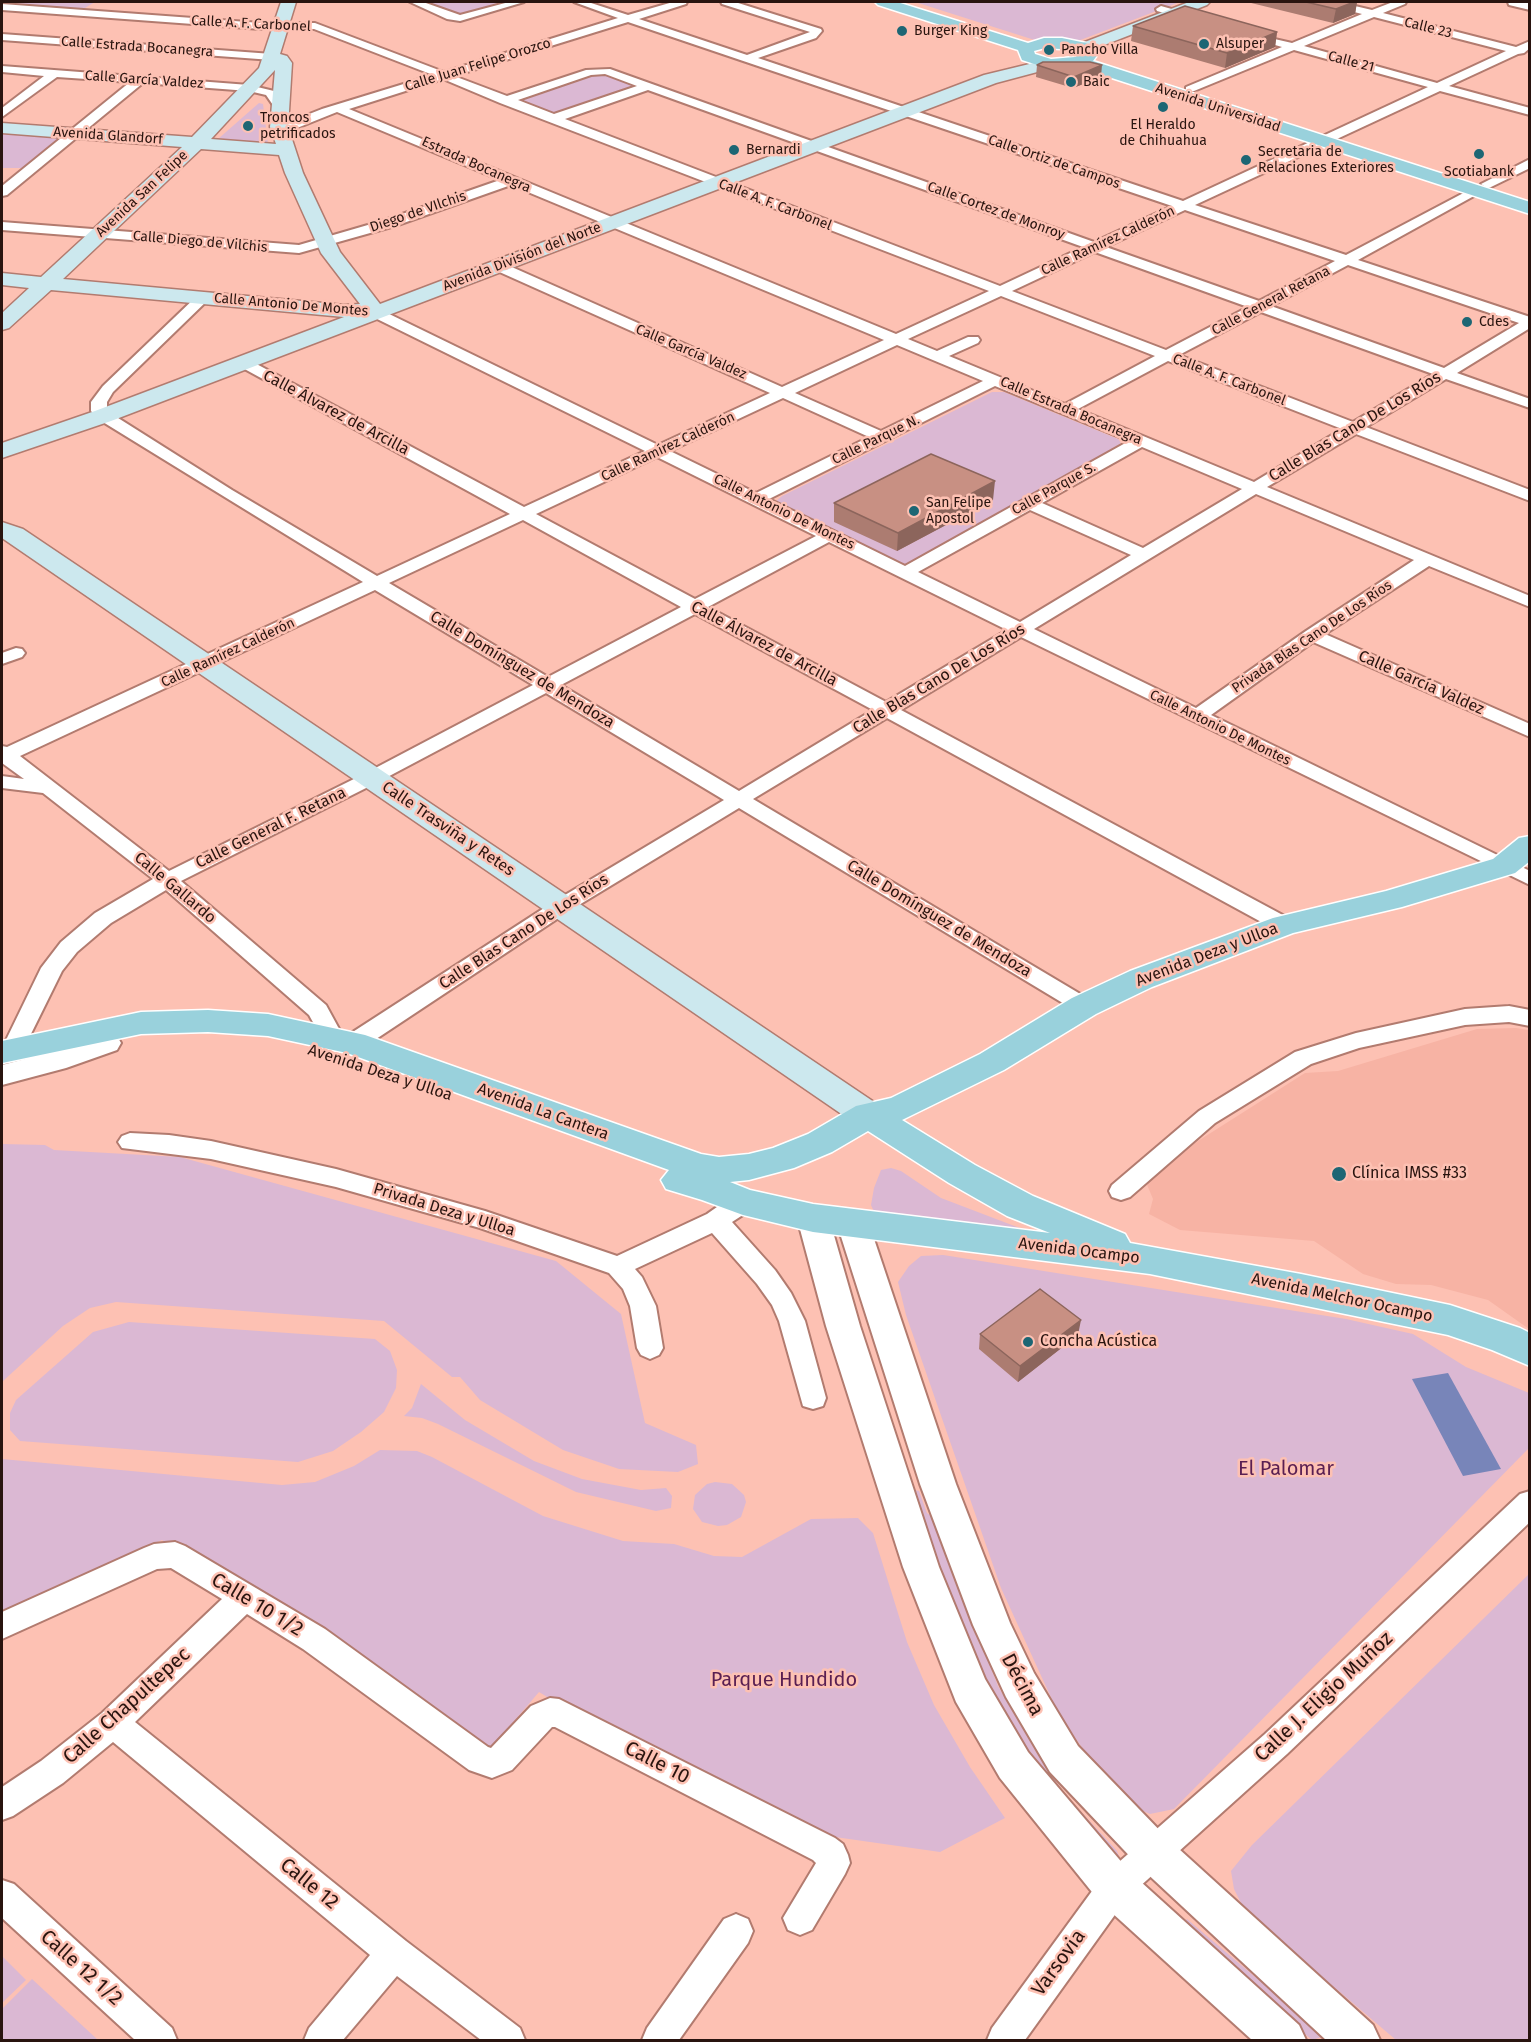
<!DOCTYPE html>
<meta charset="utf-8">
<style>
body{margin:0}
#map{position:relative;width:1531px;height:2042px;overflow:hidden;background:#fdc1b3;font-family:"Fira Sans",sans-serif}
canvas{display:block}
.frame{position:absolute;inset:0;border:3px solid #29140f;pointer-events:none}
</style>
<div id="map">
<canvas width="1531" height="2042"></canvas>
<div class="frame"></div>
</div>
<script>
const c = document.querySelector('canvas').getContext('2d');
c.lineJoin = 'round';
function fill(path, color) { c.fillStyle = color; c.fill(path, 'evenodd'); }
const poly = rows => new Path2D(rows.map(r => 'M' + r).join(''));
function stroke(path, color, width, dash) { c.strokeStyle = color; c.lineWidth = width; c.lineCap = dash ? 'butt' : 'round'; c.setLineDash(dash || []); c.stroke(path); }
function write(font, color, halo, rows, align = 'center') {
  c.font = font + ' "Fira Sans",sans-serif'; c.lineWidth = 5; c.setLineDash([]); c.textBaseline = 'middle'; c.strokeStyle = halo; c.fillStyle = color; for (const [text, x, y, turn = 0] of rows) {
    c.save(); c.translate(x, y); c.rotate((+turn || 0) * Math.PI / 180); c.textAlign = isNaN(turn) ? turn : align; if (halo) c.strokeText(text, 0, 0); c.fillText(text, 0, 0); c.restore();
  }
}
const built = poly([
 [1516,1028,1529,1030,1529,1329,1488,1300,1431,1285,1396,1284,1363,1274,1314,1241,1180,1230,1149,1214,1153,1199,1145,1180,1154,1169,1305,1073,1338,1071,1477,1029]
]);
const green = poly([
 [5,2,95,2,80,11,2,6],
 [420,2,509,2,460,15],
 [915,2,1180,2,1070,44,1044,43],
 [597,75,605,75,635,86,552,115,517,101],
 [259,103,263,104,268,144,218,139],
 [2,132,59,137,60,138,24,168,2,168],
 [992,392,1004,392,1118,439,1121,441,1120,444,910,565,897,562,775,502,782,496],
 [2,1144,45,1145,54,1150,180,1157,556,1261,621,1314,645,1423,696,1445,698,1464,678,1472,619,1469,563,1450,480,1400,460,1377,452,1377,384,1321,116,1302,90,1308,63,1326,2,1382],
 [891,1168,901,1171,941,1198,1038,1235,875,1214,871,1205,874,1188,881,1170],
 [943,1255,1346,1319,1413,1334,1466,1367,1529,1393,1529,1448,1174,1809,1150,1814,1132,1806,1105,1780,1059,1715,1001,1588,906,1315,898,1282,909,1266,921,1256],
 [129,1322,375,1339,390,1351,397,1370,396,1388,384,1412,361,1432,333,1451,298,1462,20,1441,10,1430,10,1413,16,1400,93,1332],
 [421,1384,465,1420,534,1461,582,1479,641,1490,666,1488,672,1496,671,1508,656,1511,576,1492,438,1424,422,1418,404,1416,412,1408],
 [380,1450,417,1451,432,1457,543,1516,623,1541,674,1544,714,1556,742,1557,811,1519,858,1518,873,1533,907,1642,934,1705,970,1767,1005,1818,940,1852,800,1832,637,1752,539,1692,486,1754,162,1540,2,1616,2,1459,282,1485,315,1482,354,1466],
 [715,1482,732,1484,744,1495,746,1502,741,1517,727,1525,718,1526,702,1522,693,1509,695,1495,707,1484],
 [915,1490,919,1491,927,1513,937,1520,956,1579,998,1686,1038,1755,1063,1792,1117,1851,1121,1862,1110,1858,1015,1743,957,1625],
 [1529,1574,1529,2040,1396,2040,1245,1911,1234,1889,1231,1871,1252,1845],
 [1187,1919,1307,2021,1322,2037,1312,2040,1180,1928],
 [2,1956,26,1980,2,2003],
 [32,1979,98,2040,2,2040,2,2009]
]);
const water = poly([
 [1448,1373,1501,1469,1463,1476,1412,1379]
]);
const minor = poly([
 [410,2,423,2,460,15,509,2,524,2,460,21,447,19,410,2],
 [574,2,588,2,628,15,673,2,687,2,686,4,639,19,747,55,810,32,722,4,721,2,735,2,821,29,822,31,816,38,758,58,1183,201,1428,87,1294,50,1194,91,1186,91,1186,87,1282,47,1244,36,1244,32,1292,43,1362,14,1323,4,1322,2,1338,2,1372,10,1393,2,1406,2,1405,4,1383,13,1516,47,1530,41,1530,48,1524,53,1518,54,1449,86,1530,108,1530,115,1440,91,1195,205,1346,255,1473,188,1477,187,1483,191,1358,260,1530,317,1530,328,1457,373,1530,399,1530,408,1446,379,1366,427,1530,490,1530,501,1356,434,1267,487,1530,596,1530,607,1429,566,1325,634,1530,724,1530,737,1313,642,1211,715,1530,871,1530,885,1021,637,901,710,1292,920,1295,925,1292,930,1284,932,1276,930,887,718,753,799,1092,1001,1095,1006,1092,1011,1084,1014,1076,1011,739,808,569,911,361,1049,353,1051,345,1049,342,1043,345,1037,555,901,724,800,546,693,378,782,181,881,326,1005,344,1038,341,1044,333,1046,325,1044,309,1015,166,890,111,923,77,952,62,971,25,1046,17,1048,9,1046,6,1040,41,968,61,942,95,913,153,879,43,793,2,788,2,776,24,779,2,763,2,746,7,747,363,582,98,419,91,411,91,402,103,386,199,294,209,294,211,297,113,392,107,402,107,411,232,490,377,576,510,514,239,366,237,363,239,360,249,360,524,507,645,451,371,316,369,313,371,310,381,310,658,445,770,393,495,270,493,267,495,264,505,264,782,387,884,340,511,185,395,226,299,253,2,230,2,222,299,245,385,220,500,180,337,112,297,128,286,143,278,143,276,140,289,122,322,109,433,75,314,29,261,29,2,10,2,4,261,23,315,23,444,72,618,18,574,2],
 [1374,17,1506,51,1437,83,1304,46,1374,17],
 [628,22,1172,206,1094,242,610,69,586,70,507,96,454,76,628,22],
 [605,74,637,86,554,114,518,100,591,75,605,74],
 [443,79,500,103,989,291,896,334,349,109,443,79],
 [648,90,1083,247,1000,286,565,119,648,90],
 [1185,210,1335,261,1259,301,1106,247,1185,210],
 [1095,252,1248,307,1166,350,1012,291,1095,252],
 [1348,265,1519,323,1444,368,1271,306,1348,265],
 [1001,296,1155,356,1065,404,949,356,978,343,980,340,978,337,968,337,937,351,908,339,1001,296],
 [1261,312,1433,374,1353,422,1179,355,1261,312],
 [897,345,983,381,881,431,795,393,897,345],
 [1168,361,1342,429,1254,482,1078,409,1168,361],
 [995,386,1129,441,905,566,769,499,995,386],
 [783,398,869,437,756,493,670,451,783,398],
 [1142,447,1242,489,1143,548,1042,503,1142,447],
 [657,457,816,536,695,599,536,514,657,457],
 [1256,494,1414,560,1306,631,1196,708,1034,629,1256,494],
 [1030,510,1131,555,1020,622,918,572,1030,510],
 [523,520,681,607,548,677,389,583,523,520],
 [829,542,1007,630,886,702,708,607,829,542],
 [375,590,533,685,364,774,169,871,20,756,375,590],
 [695,614,873,710,739,791,561,685,695,614],
 [1161,6,1200,17,1201,19,1196,22,1157,11,1156,9,1161,6],
 [2,34,272,54,278,57,272,60,2,40,2,34],
 [2,66,249,85,274,91,285,106,283,108,275,108,266,95,249,91,143,83,7,195,2,196,2,186,130,82,57,77,2,117,2,108,44,76,2,72,2,66],
 [1530,159,1530,168,1491,187,1487,188,1481,184,1530,159],
 [16,648,22,649,25,653,22,657,2,664,2,653,16,648],
 [1509,1006,1530,1010,1530,1026,1509,1022,1465,1025,1359,1048,1311,1064,1215,1123,1130,1197,1121,1200,1112,1197,1109,1191,1112,1185,1199,1111,1295,1052,1356,1033,1465,1009,1509,1006],
 [130,1133,169,1135,211,1141,336,1169,485,1211,617,1256,707,1214,734,1195,743,1193,752,1195,755,1202,752,1209,732,1222,775,1270,791,1293,805,1321,826,1398,823,1406,813,1409,803,1406,779,1321,772,1305,757,1284,712,1233,635,1269,642,1277,656,1306,663,1348,659,1355,650,1359,641,1355,637,1348,630,1306,623,1289,609,1273,480,1228,336,1187,211,1159,122,1148,118,1142,122,1136,130,1133],
 [1530,1491,1530,1522,1287,1754,1127,1898,1025,2040,987,2040,992,2028,1103,1876,1265,1734,1520,1494,1530,1491],
 [175,1542,185,1546,325,1629,488,1747,491,1748,531,1706,550,1698,559,1699,835,1838,843,1844,848,1855,850,1863,845,1874,812,1930,800,1935,788,1930,783,1918,816,1863,813,1860,555,1727,552,1727,512,1770,492,1778,469,1770,303,1649,247,1614,135,1722,406,1941,520,2028,525,2040,481,2040,397,1976,343,2040,304,2040,309,2028,370,1955,113,1742,63,1783,13,1816,2,1820,2,1787,41,1761,102,1713,222,1599,171,1568,157,1569,2,1639,2,1612,144,1548,154,1544,175,1542],
 [2,1880,14,1884,172,2028,177,2040,135,2040,2,1918,2,1880],
 [736,1914,748,1919,753,1931,748,1943,679,2040,642,2040,647,2028,724,1919,736,1914]
]);
const tertiary = poly([
 [1508,2,1530,2,1530,10,1509,5,1508,2],
 [107,1033,117,1036,121,1043,117,1050,66,1068,2,1085,2,1065,49,1053,107,1033],
 [813,1206,824,1210,829,1218,860,1326,939,1567,985,1679,1028,1752,1130,1872,1299,2025,1306,2040,1252,2040,1100,1902,1000,1778,956,1702,903,1567,826,1326,797,1218,802,1210,813,1206],
 [853,1212,864,1216,869,1224,956,1484,1010,1623,1034,1673,1078,1746,1168,1839,1373,2025,1380,2040,1326,2040,1140,1867,1050,1772,1006,1697,973,1625,920,1484,837,1224,842,1216,853,1212]
]);
const secondary = poly([
 [281,2,296,2,280,54,287,56,292,63,288,127,303,173,340,252,380,304,984,75,1050,59,1058,64,1056,67,996,83,111,421,2,458,2,443,95,411,344,317,51,290,9,328,2,330,2,313,29,288,2,285,2,273,41,277,182,147,2,133,2,123,192,137,259,68,281,2],
 [275,70,270,127,276,144,211,139,275,70],
 [201,149,279,155,285,173,321,253,360,304,345,305,63,279,201,149],
 [1189,2,1210,2,1207,5,1089,51,1077,51,1075,48,1077,45,1189,2],
 [2,522,23,529,880,1106,885,1115,880,1124,868,1127,856,1124,2,538,2,522]
]);
const primary = poly([
 [875,2,897,2,1028,43,1044,38,1062,38,1086,43,1098,54,1093,61,1530,202,1530,214,1078,67,1050,69,1022,60,1018,50,878,5,875,2],
 [1045,48,1075,50,1081,54,1075,57,1051,59,1035,54,1034,51,1045,48],
 [1530,836,1530,861,1515,873,1402,907,1293,933,1152,987,1096,1014,1004,1070,902,1120,975,1165,1033,1196,1125,1234,1130,1243,1301,1274,1450,1305,1520,1328,1530,1333,1530,1366,1492,1350,1448,1335,1150,1274,813,1232,743,1215,702,1200,666,1189,661,1180,669,1170,347,1053,268,1036,208,1032,141,1034,2,1063,2,1041,141,1012,208,1010,268,1014,365,1035,701,1154,719,1157,749,1154,773,1148,808,1134,856,1106,891,1098,980,1054,1072,998,1130,971,1273,918,1386,891,1493,859,1519,838,1530,836],
 [868,1131,949,1183,1007,1216,1050,1233,813,1204,750,1190,730,1182,749,1180,794,1168,832,1152,868,1131]
]);
const wall = poly([
 [1247,2,1357,2,1355,14,1333,23],
 [1133,26,1277,32,1275,47,1225,68,1131,41],
 [1037,65,1101,77,1073,88,1036,77],
 [993,500,897,551,834,522,834,503],
 [980,1334,1078,1335,1018,1382,979,1349]
]);
const shadedWall = poly([
 [1354,2,1357,2,1355,14,1333,23,1336,9],
 [1277,32,1275,47,1225,68,1227,53],
 [1102,65,1101,77,1073,88,1074,77],
 [995,481,993,500,897,551,898,533],
 [1081,1320,1078,1335,1018,1382,1020,1366]
]);
const building = poly([
 [1306,2,1354,2,1336,9,1306,2],
 [1185,6,1277,32,1227,53,1133,26,1185,6],
 [1043,62,1090,62,1102,65,1074,77,1037,65,1043,62],
 [931,454,995,481,898,533,834,503,931,454],
 [1040,1289,1081,1320,1020,1366,980,1334,1040,1289]
]);
const markers = [
 [902,31,6,"#1d6674"],
 [1204,44,6,"#1d6674"],
 [1049,50,6,"#1d6674"],
 [1071,82,6,"#1d6674"],
 [1163,107,6,"#1d6674"],
 [248,126,6,"#1d6674"],
 [734,150,6,"#1d6674"],
 [1479,154,6,"#1d6674"],
 [1246,160,6,"#1d6674"],
 [1467,322,6,"#1d6674"],
 [914,511,6,"#1d6674"],
 [1339,1174,8,"#1d6674"],
 [1028,1342,6,"#1d6674"]
];
const farStreetnames = [
 ["Calle A. F. Carbonel",251,24,3],
 ["Calle 23",1428,28,14],
 ["Calle Estrada Bocanegra",137,47,4],
 ["Calle 21",1351,62,15],
 ["Calle Juan Felipe Orozco",478,65,-17],
 ["Calle García Valdez",144,80,4],
 ["Avenida Universidad",1218,108,18],
 ["Avenida Glandorf",108,136,4],
 ["Calle Ortiz de Campos",1054,162,19],
 ["Estrada Bocanegra",476,165,24],
 ["Avenida San Felipe",142,194,-43],
 ["Calle A. F. Carbonel",775,205,21],
 ["Calle Cortez de Monroy",996,211,20],
 ["Diego de VIlchis",418,212,-19],
 ["Calle Ramírez Calderón",1108,241,-25],
 ["Calle Diego de Vilchis",200,242,5],
 ["Avenida División del Norte",522,257,-21],
 ["Calle General Retana",1271,301,-28],
 ["Calle Antonio De Montes",291,305,5],
 ["Calle García Valdez",691,352,23],
 ["Calle A. F. Carbonel",1229,380,21],
 ["Calle Estrada Bocanegra",1071,411,23],
 ["Calle Parque N.",876,440,-26],
 ["Calle Ramírez Calderón",668,447,-25],
 ["Calle Parque S.",1054,489,-29],
 ["Calle Antonio De Montes",784,512,26],
 ["Privada Blas Cano De Los Ríos",1312,637,-34],
 ["Calle Ramírez Calderón",228,653,-25],
 ["Calle Antonio De Montes",1220,728,26]
];
const farPoinames = [
 ["Burger King",914,31],
 ["Alsuper",1216,44],
 ["Pancho Villa",1061,50],
 ["Baic",1083,82],
 ["Troncos",260,118],
 ["petrificados",260,134],
 ["El Heraldo",1163,125,"center"],
 ["de Chihuahua",1163,141,"center"],
 ["Bernardi",746,150],
 ["Secretaria de",1258,152],
 ["Relaciones Exteriores",1258,168],
 ["Scotiabank",1479,172,"center"],
 ["Cdes",1479,322],
 ["San Felipe",926,503],
 ["Apostol",926,519]
];
const streetNames = [
 ["Calle Álvarez de Arcilla",336,413,28],
 ["Calle Blas Cano De Los Ríos",1355,427,-31],
 ["Calle Álvarez de Arcilla",764,644,28],
 ["Calle Domínguez de Mendoza",522,670,31],
 ["Calle Blas Cano De Los Ríos",939,679,-31],
 ["Calle García Valdez",1421,683,24],
 ["Calle General F. Retana",271,828,-26],
 ["Calle Trasviña y Retes",448,829,34],
 ["Calle Gallardo",175,888,40],
 ["Calle Domínguez de Mendoza",939,919,31],
 ["Calle Blas Cano De Los Ríos",524,932,-33],
 ["Avenida Deza y Ulloa",1207,955,-21],
 ["Avenida Deza y Ulloa",380,1073,18],
 ["Avenida La Cantera",543,1112,20],
 ["Privada Deza y Ulloa",444,1210,17],
 ["Avenida Ocampo",1079,1251,7],
 ["Avenida Melchor Ocampo",1342,1298,12]
];
const poiNames = [
 ["Clínica IMSS #33",1352,1174],
 ["Concha Acústica",1040,1342]
];
const nearParknames = [
 ["El Palomar",1286,1469],
 ["Parque Hundido",784,1680]
];
const nearStreetnames = [
 ["Calle 10 1/2",257,1605,31],
 ["Décima",1022,1685,62],
 ["Calle J. Eligio Muñoz",1324,1697,-43],
 ["Calle Chapultepec",127,1706,-42],
 ["Calle 10",657,1763,27],
 ["Calle 12",309,1884,39],
 ["Varsovia",1059,1963,-54],
 ["Calle 12 1/2",81,1968,42]
];
fill(built, '#f7b3a4');
fill(green, '#dbb8d3');
fill(water, '#7885b9');
stroke(minor, '#b27b6f', 4);
stroke(tertiary, '#b27b6f', 4);
stroke(secondary, '#b27b6f', 3);
stroke(primary, '#fff', 3);
fill(minor, '#fff');
fill(tertiary, '#fff');
fill(secondary, '#cce8ee');
fill(primary, '#99d1dc');
fill(wall, '#ac7c71');
fill(shadedWall, '#8c655c');
fill(building, '#c89083');
stroke(building, '#8c655c', 1.5);
for (const [x, y, r, color] of markers) { const dot = new Path2D(); dot.arc(x, y, r, 0, 2 * Math.PI); c.fillStyle = color; c.fill(dot); stroke(dot, '#fdc1b3', 2); }
write('14px', '#29140f', '#fdc1b3', farStreetnames);
write('14px', '#29140f', '#fdc1b3', farPoinames, 'left');
write('16px', '#29140f', '#fdc1b3', streetNames);
write('16px', '#29140f', '#fdc1b3', poiNames, 'left');
write('20px', '#5a1f52', '#fdc1b3', nearParknames);
write('20px', '#29140f', '#fdc1b3', nearStreetnames);
</script>
